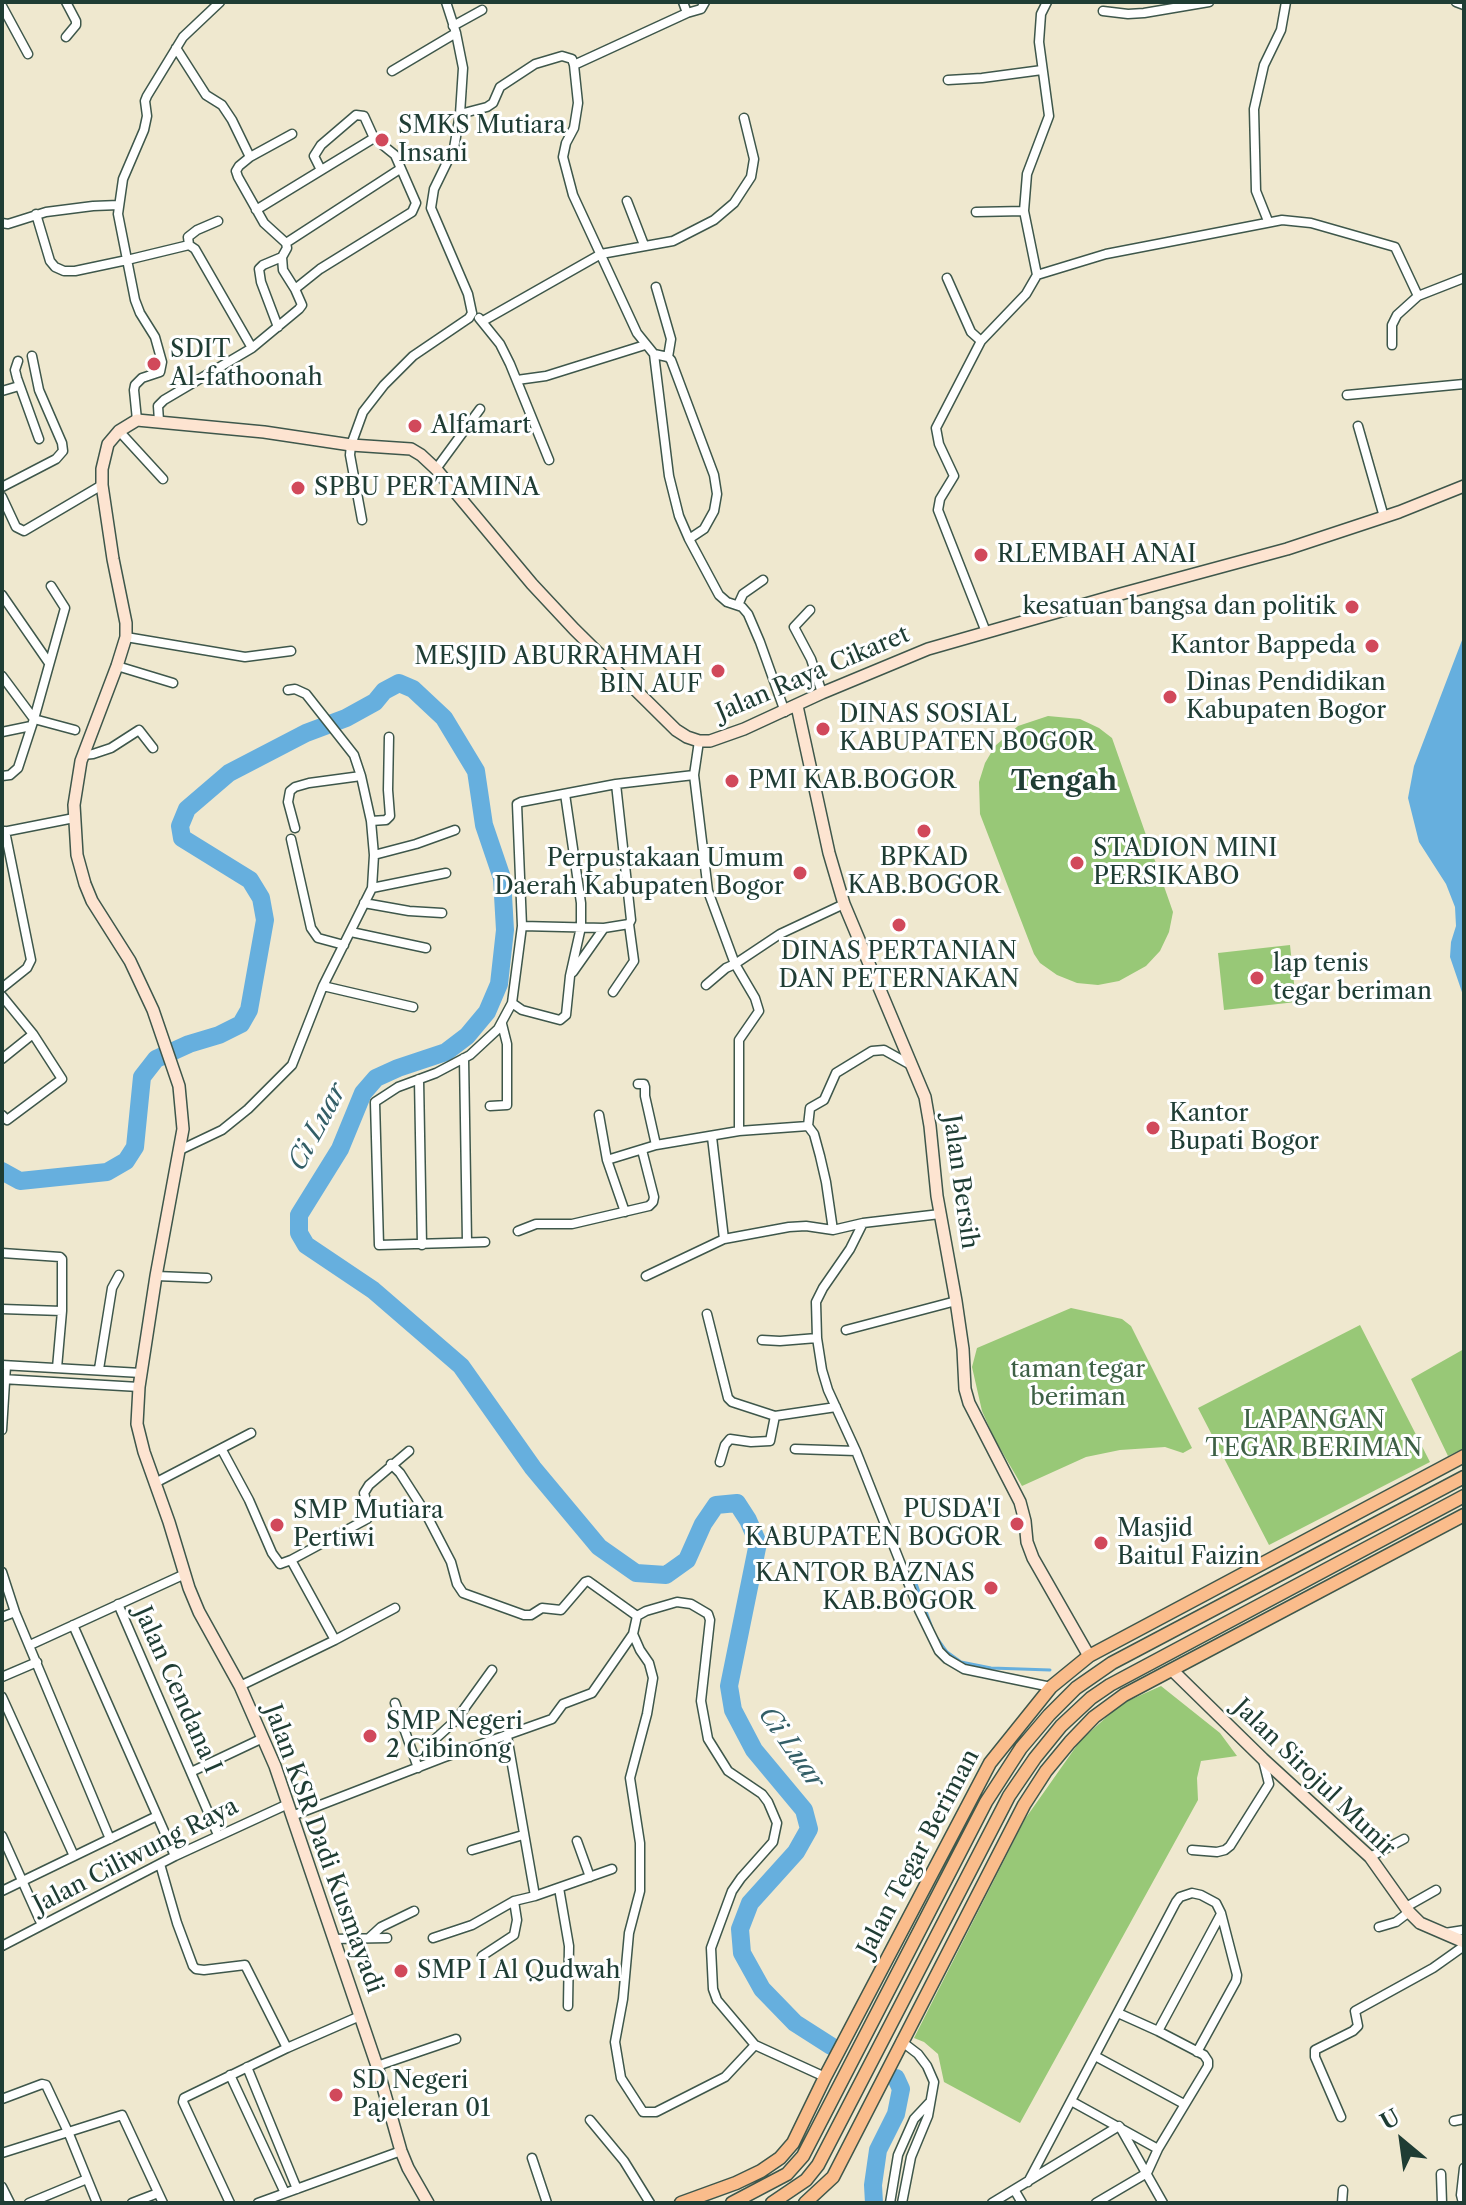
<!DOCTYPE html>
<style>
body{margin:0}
#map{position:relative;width:1466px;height:2205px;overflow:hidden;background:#efe8cf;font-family:"Libre Caslon Text",serif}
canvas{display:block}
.frame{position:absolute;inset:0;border:4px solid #1f3d34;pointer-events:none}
.north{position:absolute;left:1362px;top:2101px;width:80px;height:80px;-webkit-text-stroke:6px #fff;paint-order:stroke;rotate:331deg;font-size:22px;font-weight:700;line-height:32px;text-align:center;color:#1f3d34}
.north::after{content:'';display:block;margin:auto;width:28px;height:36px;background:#1f3d34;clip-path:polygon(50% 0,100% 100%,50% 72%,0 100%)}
</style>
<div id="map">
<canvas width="1466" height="2205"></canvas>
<div class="frame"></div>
<div class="north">U</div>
</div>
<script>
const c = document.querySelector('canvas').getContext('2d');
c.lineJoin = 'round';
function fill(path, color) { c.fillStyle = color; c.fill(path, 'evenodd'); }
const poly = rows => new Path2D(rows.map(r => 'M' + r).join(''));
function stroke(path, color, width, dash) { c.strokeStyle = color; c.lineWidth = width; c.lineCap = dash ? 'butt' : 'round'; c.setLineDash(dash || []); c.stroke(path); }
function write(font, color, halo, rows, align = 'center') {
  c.font = font + ' "Libre Caslon Text",serif'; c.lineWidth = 6; c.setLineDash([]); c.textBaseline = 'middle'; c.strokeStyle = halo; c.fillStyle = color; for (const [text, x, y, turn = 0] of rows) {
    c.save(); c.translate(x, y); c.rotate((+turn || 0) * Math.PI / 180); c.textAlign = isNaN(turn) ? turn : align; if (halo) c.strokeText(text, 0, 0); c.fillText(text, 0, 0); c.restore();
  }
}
const green = poly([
 [1048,716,1080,719,1099,728,1112,738,1173,912,1169,932,1160,951,1146,966,1119,981,1098,985,1077,983,1057,975,1040,963,1034,954,980,814,979,782,985,763,995,746,1018,726],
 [1290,945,1296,1002,1224,1010,1218,953],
 [1071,1308,1122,1319,1131,1326,1192,1448,1183,1453,1165,1447,1120,1450,1086,1457,1022,1486,994,1438,982,1411,972,1367,977,1348],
 [1360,1325,1430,1462,1269,1545,1198,1408],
 [1464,1349,1464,1448,1448,1456,1411,1379],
 [1161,1686,1220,1733,1237,1756,1201,1761,1197,1778,1198,1800,1020,2123,944,2082,938,2054,924,2042,914,2038,1025,1819,1080,1741,1121,1704]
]);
const water = poly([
 [1464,635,1464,998,1450,957,1451,942,1456,926,1455,907,1446,884,1419,842,1408,798,1414,766]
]);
const stream = poly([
 [914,1578,932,1628],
 [937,1638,947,1652,961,1662,991,1668,1050,1670]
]);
const river = poly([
 [2,1171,20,1181,107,1172,126,1161,135,1147,142,1077,156,1059,189,1044,219,1035,241,1024,249,1010,265,920,261,898,250,880,182,838,180,826,187,809,229,773,306,733,346,718,375,702,384,691,399,683,413,689,444,718,476,771,484,825,502,878,505,930,499,984,487,1012,467,1036,446,1052,398,1068,376,1078,363,1093,340,1149,299,1215,299,1233,306,1245,373,1290,461,1366,533,1468,599,1547,636,1573,666,1575,687,1560,703,1524,716,1505,737,1503,748,1520,758,1543,729,1686,733,1710,754,1750,804,1810,809,1829,796,1852,750,1903,740,1929,742,1953,762,1989,795,2023,831,2046],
 [874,2203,873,2185,878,2150,896,2114,901,2089,896,2078]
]);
const street = poly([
 [66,2,76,21,76,25,66,37],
 [446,2,456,33,463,68,460,114,454,148,434,189,431,208,468,294,472,313],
 [1456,2,1464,5],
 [2,6,28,54],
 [1103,11,1128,14,1144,13,1209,2],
 [687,13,701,9,705,2],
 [453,26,482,10],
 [176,48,206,95,222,105,232,120,250,157],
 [574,65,687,13,683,2],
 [392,71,456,33],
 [948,80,982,78,1042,70],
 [460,114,487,107,493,103,500,87,535,64,562,56,572,59,574,65,578,103,574,128,566,143,563,157,573,195,637,333,654,354,668,357,671,360,714,475,717,494,714,511,704,529,689,539],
 [292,134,250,157,239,166,236,171,238,177,264,223,286,243,287,248,282,257,283,270,295,289],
 [627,201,644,245],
 [256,210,374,138],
 [976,212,1024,211],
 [36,214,50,261,55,267,64,271,75,271,127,260,189,245,195,249,252,348],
 [1268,221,1256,191,1254,109,1264,65,1281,30,1286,2],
 [2,223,8,224,46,212,93,206,119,205],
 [286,243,400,169],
 [189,245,188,237,197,230,218,221],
 [1037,275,1106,254,1282,220,1311,223,1395,247,1418,296],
 [1037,275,1024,211,1027,174,1049,116,1039,42,1041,14,1047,2],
 [947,278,971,332,981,341],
 [656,287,671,339,668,357],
 [479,318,500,344,510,364,549,460],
 [483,321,601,254,673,241,714,220,734,203,751,177,754,159,744,118],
 [278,327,261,282,259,269,263,265,282,257],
 [1392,345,1392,325,1397,315,1418,296,1464,278],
 [654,354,669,476,679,516,689,539,719,595,727,602,742,607,748,614,760,642,785,712],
 [18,361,15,370,17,378,39,439],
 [517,380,546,376,645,345],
 [2,391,19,386],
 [1347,395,1464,384],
 [137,420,134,390,135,385,142,378,160,372,162,362,155,337,140,313,135,300,118,214,123,179,144,130,147,116,145,101,147,96,183,37,220,2],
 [159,421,158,406,164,400,252,348,299,309,302,305,295,289,320,269,412,212,416,203,395,155,374,138,364,116,356,115,321,145,314,156,321,170],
 [1358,426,1384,517],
 [119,431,163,479],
 [436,469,480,409],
 [2,487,56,459,63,451,62,443,39,390,32,356],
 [2,497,16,527,24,531,102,485],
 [362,520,350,455,351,445,363,412,384,385,413,356,469,318,472,313],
 [2,595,49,663],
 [738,605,743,594,763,580],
 [810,610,794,627,811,659,822,693],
 [986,632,938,510,940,499,954,476,939,444,936,428,981,341,1026,294,1037,275],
 [126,637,245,657,291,651],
 [117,666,173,683],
 [2,676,34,719,75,730],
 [2,732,31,726],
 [699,741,694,775,708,891,735,964,755,998,759,1011,739,1040,739,1131],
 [83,755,93,754,111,748,139,730,153,748],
 [2,776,10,775,18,768,34,719,65,608,51,586],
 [565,794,581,903,581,927,570,976,566,1015,560,1020,522,1010,512,1003,522,926,517,804,521,802,616,784,694,775],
 [371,821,386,820,390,816,388,790,389,737],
 [295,828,288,802,290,791,295,787,309,783,361,776],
 [3,832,74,818],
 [291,839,311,928,318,938,344,945],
 [374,855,416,844,455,830],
 [372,888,446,873],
 [364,903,409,911,442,913],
 [522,926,604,928],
 [351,932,426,948],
 [573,972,604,928,629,924,631,920,616,784],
 [706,985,726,968,735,964,780,934,844,904],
 [323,986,413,1007],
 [2,988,27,968,31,960,5,831],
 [613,992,634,961,629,924],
 [2,996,33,1034,62,1079,7,1120,2,1115],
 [464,1058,467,1242],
 [2,1059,33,1034],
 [419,1079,422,1245],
 [638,1084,644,1084,645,1087,645,1096,656,1145],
 [490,1106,507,1105,507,1044,502,1024],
 [599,1115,607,1160,625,1212],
 [808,1126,810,1108,824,1100,836,1073,872,1051,884,1050,909,1064],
 [180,1150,222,1130,248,1109,292,1065,323,986,372,888,374,855,371,821,361,776,354,755,306,694,295,689,288,690],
 [607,1160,656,1145,739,1131,808,1126,814,1134,820,1156,826,1182,833,1230],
 [940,1214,863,1223,850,1249,823,1288,816,1302,817,1338,822,1370,828,1390,856,1451,919,1610,939,1651,947,1659,964,1669,1051,1687],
 [518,1231,536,1224,572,1224,649,1206,653,1202,654,1197,642,1150],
 [724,1239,789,1227,806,1226,833,1230,863,1223],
 [485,1242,379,1245,375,1102,398,1087,436,1073,470,1055,498,1029,512,1003],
 [2,1253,60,1257,62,1259,62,1311,57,1368],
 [156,1276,207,1278],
 [646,1276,724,1239,712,1137],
 [2,1309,62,1311],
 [707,1314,728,1398,732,1402,775,1416],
 [846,1330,956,1301],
 [762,1340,780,1341,817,1338],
 [2,1365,141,1373],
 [99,1369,112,1288,119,1275],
 [2,1379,139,1387],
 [2,1430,6,1366],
 [795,1449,856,1451],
 [222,1450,249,1500,272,1553,280,1564,291,1560,335,1640,395,1608],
 [720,1462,725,1445,730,1439,751,1442,770,1441,775,1416,836,1407],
 [391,1464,400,1473,425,1512,451,1562,457,1584,463,1593,524,1615,531,1615,542,1608,561,1610,585,1582,588,1581,637,1616,633,1634,640,1650,649,1663,653,1678,647,1714,630,1778,640,1843,640,1891,629,1933,623,1999,615,2042,621,2078,643,2112,656,2112,725,2077,755,2045,825,2077],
 [155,1483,251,1433],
 [291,1560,367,1519,370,1515,364,1493,369,1485,409,1451],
 [2,1572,15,1612,110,1839],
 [118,1604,218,1835],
 [637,1616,646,1611,677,1602,691,1604,708,1614,710,1620,701,1701,708,1739,728,1771,762,1794,768,1802,777,1823,773,1842,741,1878,732,1891,711,1948,713,1989,717,2000,755,2045],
 [2,1617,15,1612],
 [73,1625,175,1856],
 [30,1645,185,1574],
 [2,1677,37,1662],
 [240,1686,335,1640],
 [2,1697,74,1856],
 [395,1703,418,1768],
 [507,1736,535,1896],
 [442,1758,433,1741,456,1720,492,1670],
 [191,1772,263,1738],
 [292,1816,442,1758,552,1719,563,1704,592,1693,633,1634],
 [2,1836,42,1925],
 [577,1841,590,1877],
 [472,1850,523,1835],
 [1192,1850,1217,1852,1225,1850,1230,1846,1269,1784,1263,1760],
 [1370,1857,1404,1839],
 [160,1864,177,1923,193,1966,196,1969,204,1970,245,1965,287,2048],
 [559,1888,569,1946,568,2006],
 [2,1891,157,1816],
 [1406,1907,1436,1890],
 [1379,1927,1396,1922,1409,1912],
 [1445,1933,1464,1930],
 [369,1938,381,1927,414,1911],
 [433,1938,472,1925,514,1901,535,1896,612,1869],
 [333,1939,387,1938],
 [2,1946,175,1856,288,1804],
 [482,1956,514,1935,517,1920,514,1901],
 [1158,2031,1221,1914],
 [901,2041,918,2054,927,2066,934,2082,928,2116,911,2157,902,2203],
 [1095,2056,1184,2104],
 [377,2066,456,2039],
 [247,2067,297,2189],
 [230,2075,285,2193],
 [2,2099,42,2084,46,2085,69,2134,97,2203],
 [1071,2101,1158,2149],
 [1341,2117,1315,2057,1315,2050,1353,2031,1358,2026,1355,2011,1433,1968,1464,1946],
 [590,2120,624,2161,650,2203],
 [1454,2121,1464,2119],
 [1120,2127,1163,2203],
 [2,2153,122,2115,163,2203],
 [532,2158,547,2203],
 [1441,2174,1442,2203],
 [1028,2182,1176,1902,1180,1897,1192,1893,1201,1895,1216,1903,1221,1913,1237,1975,1236,1981,1197,2052],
 [2,2187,10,2203],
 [1015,2191,1022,2203],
 [29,2203,87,2179],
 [132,2203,158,2193],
 [230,2203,183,2102,184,2098,287,2048,360,2016],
 [258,2203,401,2151],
 [890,2203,898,2155,914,2119,929,2103],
 [992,2203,1119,2126],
 [1096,2203,1147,2173,1158,2149,1208,2066,1208,2061,1204,2055,1158,2031,1118,2013],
 [1342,2203,1343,2190],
 [1463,2203,1461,2195,1464,2168]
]);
const secondary = poly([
 [797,706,829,853,844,904,925,1097,930,1126,937,1196,956,1301,963,1349,965,1389,969,1403,1020,1502,1025,1521,1027,1542,1033,1558,1089,1656],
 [1172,1670,1263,1759,1370,1857,1409,1912,1420,1923,1464,1942],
 [428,2203,408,2168,401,2151,377,2066,275,1766,240,1686,199,1612,189,1588,169,1522,144,1452,137,1424,139,1387,156,1276,183,1129,179,1086,153,1010,130,961,92,901,85,884,77,855,74,805,81,761,117,666,126,637,126,623,113,559,102,485,102,469,108,444,119,431,137,420,264,432,351,445,411,449,421,455,436,469,532,584,574,629,676,730,687,737,699,741,710,741,744,729,822,693,928,649,1117,595,1287,549,1399,512,1464,486]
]);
const primary = poly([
 [681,2203,736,2183,761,2171,780,2158,793,2143,825,2077,990,1763,1051,1687,1089,1656,1464,1456],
 [732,2203,787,2174,803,2156,986,1802,1021,1748,1049,1715,1076,1688,1112,1663,1464,1477],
 [772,2203,806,2180,818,2165,1009,1796,1035,1758,1061,1726,1091,1698,1110,1685,1464,1496],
 [805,2203,833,2177,1024,1805,1046,1771,1070,1742,1094,1717,1124,1695,1464,1515]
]);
const markers = [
 [382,140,8,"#d1495b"],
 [154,364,8,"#d1495b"],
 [415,426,8,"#d1495b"],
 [298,488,8,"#d1495b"],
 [981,555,8,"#d1495b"],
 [1352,607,8,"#d1495b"],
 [1372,646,8,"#d1495b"],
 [718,671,8,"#d1495b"],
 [1170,697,8,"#d1495b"],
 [823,729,8,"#d1495b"],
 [732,781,8,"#d1495b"],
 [924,831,8,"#d1495b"],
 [1077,863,8,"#d1495b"],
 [800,873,8,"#d1495b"],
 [899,925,8,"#d1495b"],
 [1257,978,8,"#d1495b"],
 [1153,1128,8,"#d1495b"],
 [1017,1524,8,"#d1495b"],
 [277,1525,8,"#d1495b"],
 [1101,1543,8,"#d1495b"],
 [991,1588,8,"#d1495b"],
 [370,1736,8,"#d1495b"],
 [401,1971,8,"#d1495b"],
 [336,2095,8,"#d1495b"]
];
const poiNames = [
 ["SMKS Mutiara",398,126],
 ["Insani",398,154],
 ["SDIT",170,350],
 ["Al-fathoonah",170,378],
 ["Alfamart",431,426],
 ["SPBU PERTAMINA",314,488],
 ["RLEMBAH ANAI",997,555],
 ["kesatuan bangsa dan politik",1336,607,"right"],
 ["Kantor Bappeda",1356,646,"right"],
 ["MESJID ABURRAHMAH",702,657,"right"],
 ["BIN AUF",702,685,"right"],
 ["Dinas Pendidikan",1186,683],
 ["Kabupaten Bogor",1186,711],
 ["DINAS SOSIAL",839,715],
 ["KABUPATEN BOGOR",839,743],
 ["PMI KAB.BOGOR",748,781],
 ["STADION MINI",1093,849],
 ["PERSIKABO",1093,877],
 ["BPKAD",924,858,"center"],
 ["KAB.BOGOR",924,886,"center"],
 ["Perpustakaan Umum",784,859,"right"],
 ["Daerah Kabupaten Bogor",784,887,"right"],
 ["DINAS PERTANIAN",899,952,"center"],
 ["DAN PETERNAKAN",899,980,"center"],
 ["lap tenis",1273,964],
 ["tegar beriman",1273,992],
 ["Kantor",1169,1114],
 ["Bupati Bogor",1169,1142],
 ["PUSDA'I",1001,1510,"right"],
 ["KABUPATEN BOGOR",1001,1538,"right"],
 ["SMP Mutiara",293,1511],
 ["Pertiwi",293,1539],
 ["Masjid",1117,1529],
 ["Baitul Faizin",1117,1557],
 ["KANTOR BAZNAS",975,1574,"right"],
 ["KAB.BOGOR",975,1602,"right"],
 ["SMP Negeri",386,1722],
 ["2 Cibinong",386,1750],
 ["SMP I Al Qudwah",417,1971],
 ["SD Negeri",352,2081],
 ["Pajeleran 01",352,2109]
];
const streetNames = [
 ["Jalan Raya Cikaret",813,674,-23],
 ["Jalan Bersih",960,1182,82],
 ["Jalan Cendana I",177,1690,66],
 ["Jalan Sirojul Munir",1314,1778,44],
 ["Jalan KSR Dadi Kusmayadi",323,1849,70],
 ["Jalan Tegar Beriman",919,1853,-62],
 ["Jalan Ciliwung Raya",136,1856,-27]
];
const parkNames = [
 ["taman tegar",1078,1370],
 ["beriman",1078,1398],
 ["LAPANGAN",1314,1421],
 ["TEGAR BERIMAN",1314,1449]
];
const waterNames = [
 ["Ci Luar",318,1127,-62],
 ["Ci Luar",791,1748,55]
];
const quarterNames = [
 ["Tengah",1064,782]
];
fill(green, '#98c877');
fill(water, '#66afde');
stroke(stream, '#66afde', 3);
stroke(river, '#66afde', 18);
stroke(street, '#3e574b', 11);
stroke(secondary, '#3e574b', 14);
stroke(primary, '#3e574b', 15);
stroke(street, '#fff', 8);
stroke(secondary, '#fde4d1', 11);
stroke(primary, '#fabc8b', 12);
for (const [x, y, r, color] of markers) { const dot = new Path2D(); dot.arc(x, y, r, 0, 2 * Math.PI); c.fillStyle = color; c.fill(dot); stroke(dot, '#fff', 3); }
write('24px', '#1f3d34', '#fff', poiNames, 'left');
write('24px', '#1f3d34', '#fff', streetNames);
write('24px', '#3d6045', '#fff', parkNames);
write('italic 26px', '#345f67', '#fff', waterNames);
write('bold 28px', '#1f3d34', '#fff', quarterNames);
</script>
